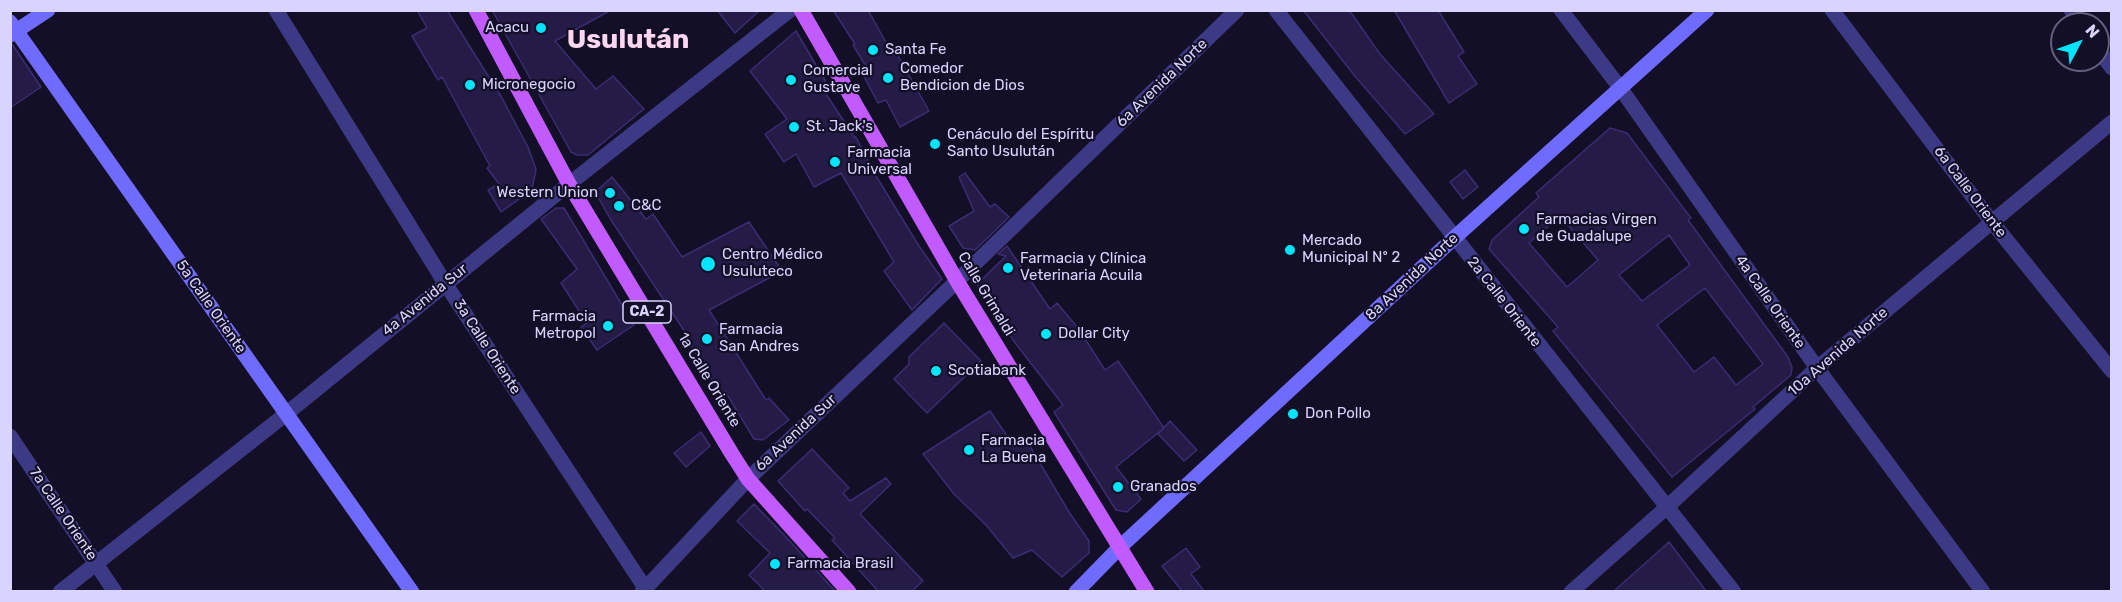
<!DOCTYPE html>
<meta charset="utf-8">
<style>
body{margin:0}
#map{position:relative;width:2122px;height:602px;overflow:hidden;background:#130f26;font-family:Rubik,sans-serif}
canvas{display:block}
.frame{position:absolute;inset:0;border:12px solid #d9d4ff;pointer-events:none}
.north{position:absolute;left:2050px;top:12px;width:60px;height:60px;box-sizing:border-box;background:#130f26;border:2px solid #625e7d;border-radius:50%;rotate:49deg;font-size:16px;font-weight:700;line-height:24px;text-align:center;color:#d9d4ff}
.north::after{content:'';display:block;margin:auto;width:21px;height:27px;background:#00e5ff;clip-path:polygon(50% 0,100% 100%,50% 72%,0 100%)}
</style>
<div id="map">
<canvas width="2122" height="602"></canvas>
<div class="frame"></div>
<div class="north">N</div>
</div>
<script>
const c = document.querySelector('canvas').getContext('2d');
c.lineJoin = 'round';
function fill(path, color) { c.fillStyle = color; c.fill(path, 'evenodd'); }
const poly = rows => new Path2D(rows.map(r => 'M' + r).join(''));
function stroke(path, color, width, dash) { c.strokeStyle = color; c.lineWidth = width; c.lineCap = dash ? 'butt' : 'round'; c.setLineDash(dash || []); c.stroke(path); }
function write(font, color, halo, rows, align = 'center') {
  c.font = font + ' Rubik,sans-serif'; c.lineWidth = 4.5; c.setLineDash([]); c.textBaseline = 'middle'; c.strokeStyle = halo; c.fillStyle = color; for (const [text, x, y, turn = 0] of rows) {
    c.save(); c.translate(x, y); c.rotate((+turn || 0) * Math.PI / 180); c.textAlign = isNaN(turn) ? turn : align; if (halo) c.strokeText(text, 0, 0); c.fillText(text, 0, 0); c.restore();
  }
}
const building = poly([
 [417,10,447,10,502,98,528,147,536,169,532,190,501,212,488,190,499,184,487,168,490,166,442,77,438,80,412,36,427,28,417,10],
 [492,10,611,10,555,41,596,89,613,76,644,109,588,155,577,155,571,152,492,10],
 [717,10,760,10,735,33,717,10],
 [833,10,868,10,893,55,897,54,929,111,900,127,886,100,878,103,861,71,867,68,853,45,855,44,833,10],
 [1303,10,1349,10,1380,54,1434,114,1405,134,1354,75,1303,10],
 [1394,10,1438,10,1464,52,1458,56,1477,84,1449,103,1394,10],
 [796,31,830,89,826,94,855,138,856,137,873,171,919,246,942,279,912,310,884,271,894,262,841,173,814,187,796,154,784,162,765,134,787,119,750,71,796,31],
 [12,44,41,87,10,108,10,45,12,44],
 [1610,128,1627,133,1691,218,1688,220,1788,357,1792,367,1791,375,1753,407,1755,409,1672,477,1553,331,1558,327,1489,249,1492,240,1539,197,1536,193,1610,128],
 [1560,216,1598,260,1567,287,1529,243,1560,216],
 [1669,235,1690,265,1642,301,1619,275,1669,235],
 [1705,288,1763,364,1736,385,1714,357,1694,372,1657,325,1705,288],
 [1465,170,1478,187,1463,199,1450,182,1465,170],
 [965,173,990,207,995,204,1009,217,975,250,963,248,949,226,974,211,959,177,965,173],
 [612,177,646,219,653,214,682,257,749,222,782,271,709,310,766,400,769,398,789,420,763,440,754,439,725,391,721,394,683,333,685,332,611,220,595,192,612,177],
 [556,208,564,208,634,325,597,350,581,327,587,323,561,283,577,269,541,219,556,208],
 [1007,246,1050,309,1057,303,1078,328,1105,370,1118,361,1164,428,1116,467,1141,499,1127,512,1116,510,1054,412,1063,405,1013,340,1005,325,977,284,1006,256,998,254,1007,246],
 [944,323,981,361,927,413,894,379,909,364,909,357,944,323],
 [990,411,1014,446,1025,438,1069,512,1089,541,1089,553,1062,577,1032,550,1013,558,987,526,954,494,923,454,990,411],
 [1170,421,1197,450,1184,461,1158,434,1170,421],
 [701,432,710,446,686,467,674,453,701,432],
 [812,449,849,488,843,493,850,501,886,478,891,484,860,514,923,581,912,591,878,591,832,540,835,538,807,509,805,511,778,481,812,449],
 [754,504,786,537,835,591,765,591,749,575,770,553,737,521,754,504],
 [1669,542,1706,591,1614,591,1669,542],
 [1186,548,1200,567,1191,574,1204,591,1182,591,1162,566,1186,548]
]);
const street = poly([
 [276,10,445,283,645,588],
 [1276,10,1734,592],
 [1561,10,1621,89,1817,368,1983,592],
 [1832,10,1992,222,2112,371],
 [2071,10,2081,24],
 [2098,49,2112,68],
 [10,436,115,592],
 [60,592,286,414,569,184,790,10],
 [642,592,748,479,957,281,1237,10],
 [1571,592,1667,507,1817,368,2112,122]
]);
const secondary = poly([
 [10,22,412,592],
 [10,35,48,10],
 [1076,592,1120,547,1454,238,1707,10]
]);
const primary = poly([
 [476,10,569,184,732,454,748,479,849,592],
 [801,10,957,281,1147,592]
]);
const markers = [
 [541,28,6,"#00e5ff"],
 [873,50,6,"#00e5ff"],
 [888,78,6,"#00e5ff"],
 [791,80,6,"#00e5ff"],
 [470,85,6,"#00e5ff"],
 [794,127,6,"#00e5ff"],
 [935,144,6,"#00e5ff"],
 [835,162,6,"#00e5ff"],
 [610,193,6,"#00e5ff"],
 [619,206,6,"#00e5ff"],
 [1524,229,6,"#00e5ff"],
 [1290,250,6,"#00e5ff"],
 [708,264,8,"#00e5ff"],
 [1008,268,6,"#00e5ff"],
 [608,326,6,"#00e5ff"],
 [1046,334,6,"#00e5ff"],
 [707,339,6,"#00e5ff"],
 [936,371,6,"#00e5ff"],
 [1293,414,6,"#00e5ff"],
 [969,450,6,"#00e5ff"],
 [1118,487,6,"#00e5ff"],
 [775,564,6,"#00e5ff"]
];
const shields = [
 [647,312,48]
];
const shieldNames = [
 ["CA-2",647,312]
];
const poiNames = [
 ["Acacu",529,28,"right"],
 ["Santa Fe",885,50],
 ["Comedor",900,69],
 ["Bendicion de Dios",900,86],
 ["Comercial",803,71],
 ["Gustave",803,88],
 ["Micronegocio",482,85],
 ["St. Jack's",806,127],
 ["Cenáculo del Espíritu",947,135],
 ["Santo Usulután",947,152],
 ["Farmacia",847,153],
 ["Universal",847,170],
 ["Western Union",598,193,"right"],
 ["C&C",631,206],
 ["Farmacias Virgen",1536,220],
 ["de Guadalupe",1536,237],
 ["Mercado",1302,241],
 ["Municipal Nº 2",1302,258],
 ["Centro Médico",722,255],
 ["Usuluteco",722,272],
 ["Farmacia y Clínica",1020,259],
 ["Veterinaria Acuila",1020,276],
 ["Farmacia",596,317,"right"],
 ["Metropol",596,334,"right"],
 ["Farmacia",719,330],
 ["San Andres",719,347],
 ["Dollar City",1058,334],
 ["Scotiabank",948,371],
 ["Don Pollo",1305,414],
 ["Farmacia",981,441],
 ["La Buena",981,458],
 ["Granados",1130,487],
 ["Farmacia Brasil",787,564]
];
const streetNames = [
 ["6a Avenida Norte",1162,83,-44],
 ["6a Calle Oriente",1970,192,53],
 ["8a Avenida Norte",1412,277,-43],
 ["Calle Grimaldi",986,294,59],
 ["4a Avenida Sur",425,300,-39],
 ["2a Calle Oriente",1504,302,52],
 ["4a Calle Oriente",1770,302,55],
 ["5a Calle Oriente",211,307,55],
 ["3a Calle Oriente",487,347,57],
 ["10a Avenida Norte",1838,352,-41],
 ["1a Calle Oriente",709,380,59],
 ["6a Avenida Sur",796,433,-43],
 ["7a Calle Oriente",63,514,56]
];
const townNames = [
 ["Usulután",628,40]
];
fill(building, '#241b47');
stroke(building, '#3b2d73', 1.5);
stroke(street, '#3d3a85', 15);
stroke(secondary, '#6f6bff', 15);
stroke(primary, '#c25bff', 15);
for (const [x, y, r, color] of markers) { const dot = new Path2D(); dot.arc(x, y, r, 0, 2 * Math.PI); c.fillStyle = color; c.fill(dot); stroke(dot, '#130f26', 2); }
for (const [x, y, w] of shields) { const box = new Path2D(); box.roundRect(x - w / 2, y - 11, w, 22, 4.5); c.fillStyle = '#130f26'; c.fill(box); stroke(box, '#d9d4ff', 1.5); }
write('bold 14px', '#d9d4ff', null, shieldNames);
write('15px', '#d9d4ff', '#130f26', poiNames, 'left');
write('15px', '#d9d4ff', '#130f26', streetNames);
write('bold 27px', '#ffd6f0', '#130f26', townNames);
</script>
